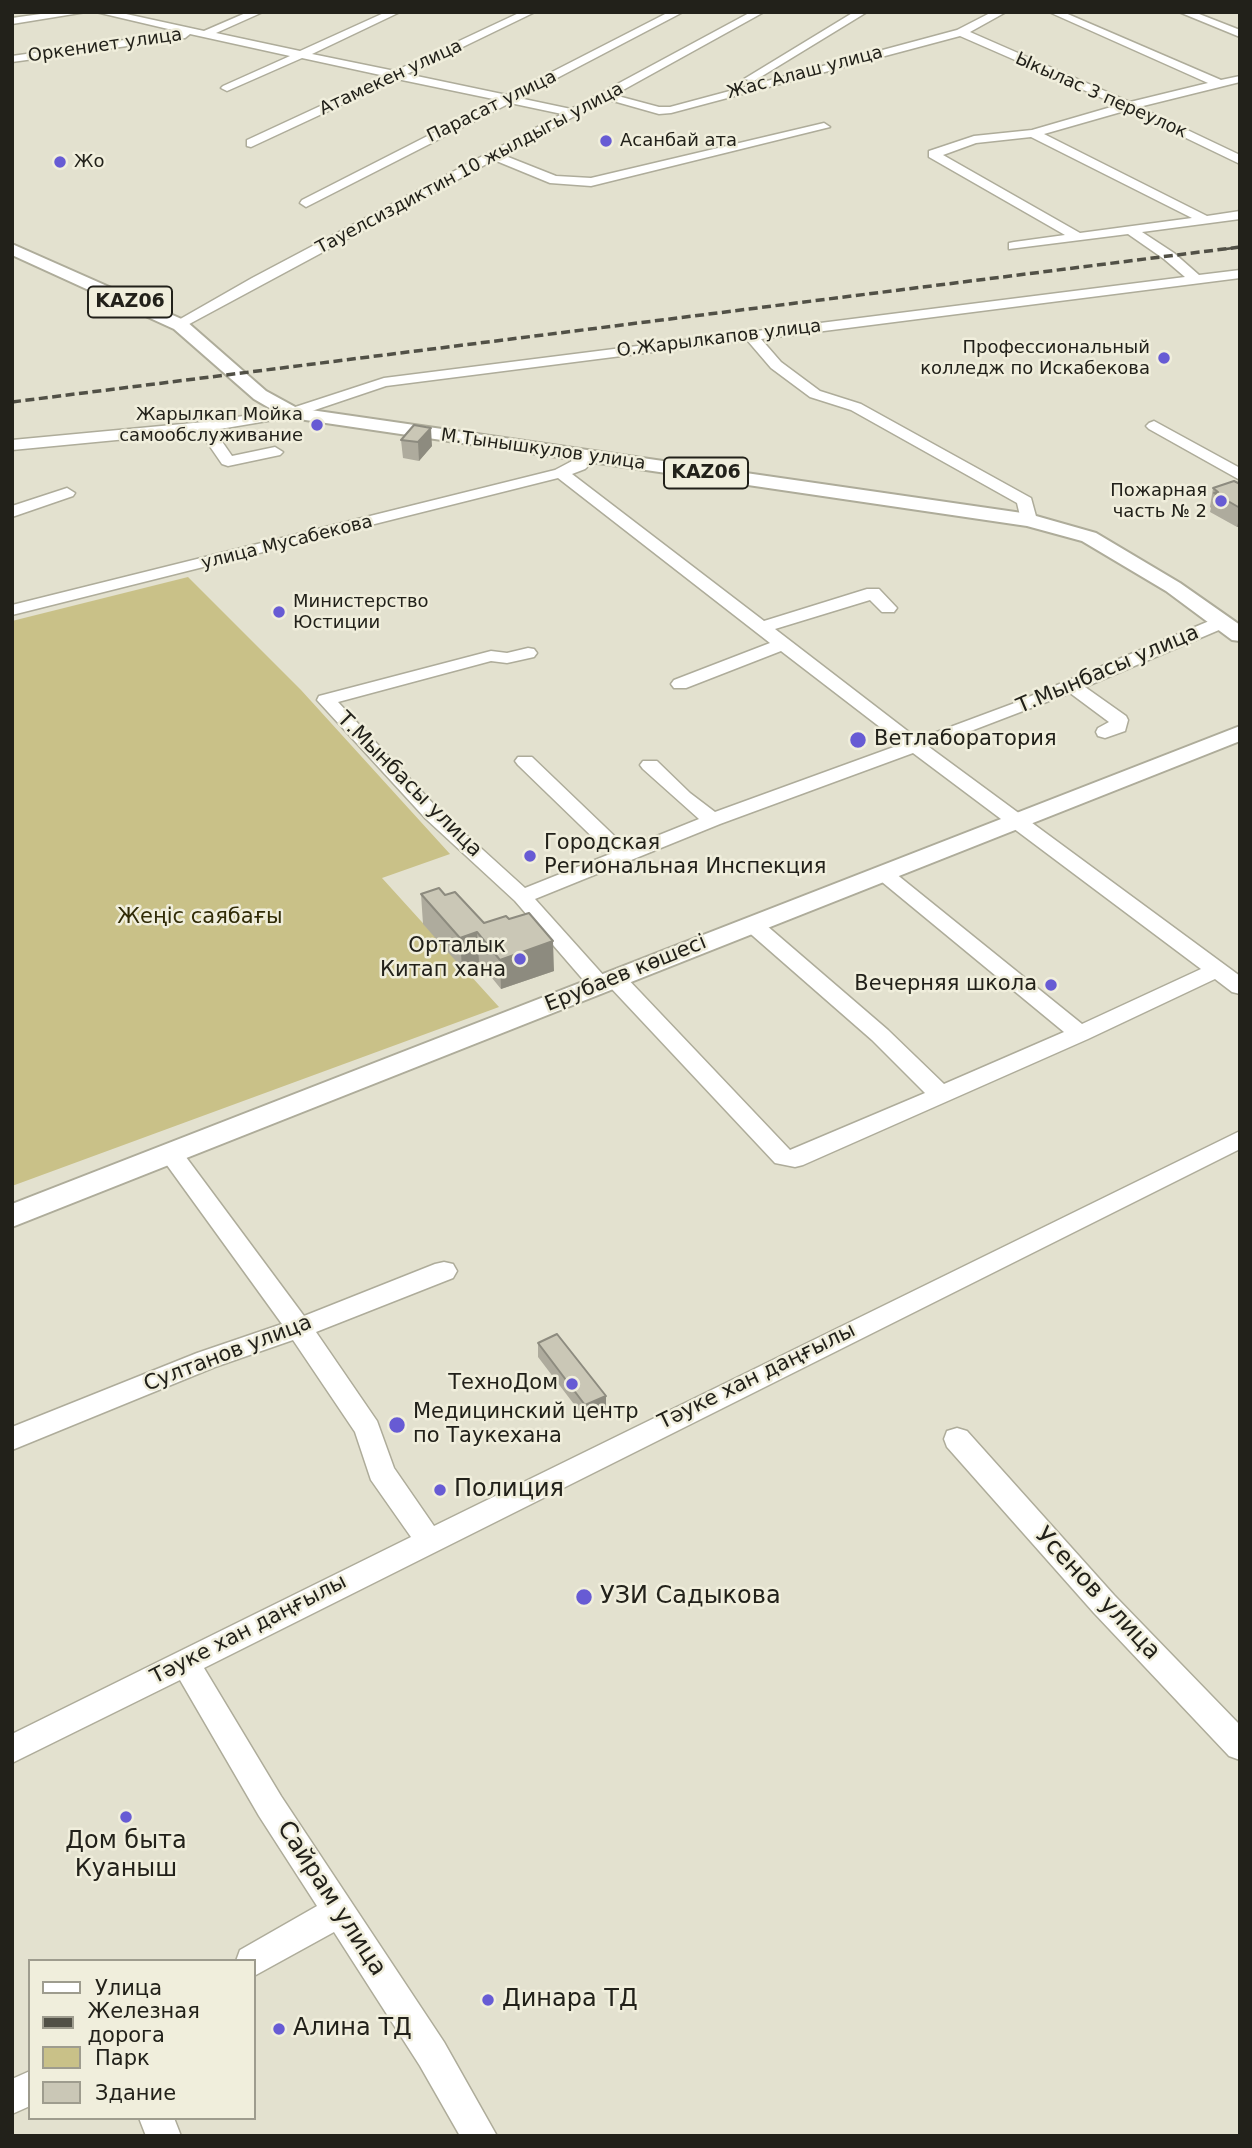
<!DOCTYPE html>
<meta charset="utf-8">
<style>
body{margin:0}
#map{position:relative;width:1252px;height:2148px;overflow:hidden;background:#e3e1cf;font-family:"DejaVu Sans",sans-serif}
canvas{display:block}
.frame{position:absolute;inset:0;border:14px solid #22211a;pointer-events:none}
.legend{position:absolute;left:28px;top:1959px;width:228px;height:161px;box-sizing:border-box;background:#f0eedc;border:2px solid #9e9c8e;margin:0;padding:9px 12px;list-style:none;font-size:21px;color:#22211a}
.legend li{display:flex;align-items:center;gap:14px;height:35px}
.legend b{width:35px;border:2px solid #9e9c8e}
</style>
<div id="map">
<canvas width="1252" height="2148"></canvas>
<div class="frame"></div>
<ul class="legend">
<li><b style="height:9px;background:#fff"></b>Улица</li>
<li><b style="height:9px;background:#515046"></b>Железная дорога</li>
<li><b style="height:19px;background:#c9c188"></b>Парк</li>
<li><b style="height:19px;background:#cac7b6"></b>Здание</li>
</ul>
</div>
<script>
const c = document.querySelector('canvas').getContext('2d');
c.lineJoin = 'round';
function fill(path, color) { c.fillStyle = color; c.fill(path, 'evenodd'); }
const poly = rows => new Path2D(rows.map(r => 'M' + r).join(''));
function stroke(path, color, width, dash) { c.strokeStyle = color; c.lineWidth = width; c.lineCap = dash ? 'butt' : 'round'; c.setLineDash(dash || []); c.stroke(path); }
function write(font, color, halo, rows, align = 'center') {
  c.font = font + ' "DejaVu Sans",sans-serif'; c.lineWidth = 5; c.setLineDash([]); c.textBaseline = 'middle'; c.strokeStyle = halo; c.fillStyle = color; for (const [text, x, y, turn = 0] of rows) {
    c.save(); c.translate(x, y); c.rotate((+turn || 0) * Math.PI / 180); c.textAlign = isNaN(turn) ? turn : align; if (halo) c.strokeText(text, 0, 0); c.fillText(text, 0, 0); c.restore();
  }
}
const green = poly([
 [188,577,301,690,450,854,382,878,499,1007,12,1186,12,621]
]);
const minor = poly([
 [55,12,86,12,12,24,12,18,55,12],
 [96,12,117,12,204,31,248,12,263,12,216,33,300,51,386,12,400,12,312,54,395,71,521,12,535,12,407,74,507,95,669,12,683,12,519,98,571,109,751,12,764,12,614,95,659,107,670,107,957,30,992,12,1006,12,970,32,1130,102,1208,83,1049,12,1063,12,1221,80,1240,76,1240,82,1139,107,1240,155,1240,164,1128,110,1044,134,1207,216,1240,211,1240,219,1142,232,1174,253,1199,275,1240,270,1240,278,761,339,781,362,820,391,861,404,1031,498,1037,520,1029,525,1021,520,1017,503,851,410,810,397,771,368,747,340,386,386,297,416,214,430,232,456,275,447,283,452,280,455,228,466,222,464,200,432,12,450,12,440,204,422,289,409,384,378,1185,277,1164,259,1128,234,1009,249,1009,243,1014,242,1065,235,929,157,929,151,974,136,1032,130,1118,105,960,36,671,113,659,114,606,99,503,155,556,176,591,178,824,123,830,127,591,186,550,183,494,160,180,329,175,328,175,322,252,278,562,114,510,103,306,207,300,203,302,200,498,100,397,79,251,147,247,146,247,140,385,76,302,58,227,91,221,88,223,86,290,56,190,34,185,38,12,62,12,56,181,32,96,12],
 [1031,137,1192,218,1080,233,943,155,976,143,1031,137],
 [854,12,867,12,754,81,744,79,854,12],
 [1179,12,1194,12,1240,30,1240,37,1179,12],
 [1154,421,1240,468,1240,480,1149,429,1146,426,1149,423,1154,421],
 [589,452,597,457,595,460,585,469,572,474,764,621,867,589,879,589,897,608,894,612,882,612,870,600,775,629,918,739,1012,704,1214,619,1226,619,1229,623,1226,627,1085,687,1126,716,1128,720,1125,731,1105,738,1098,736,1096,732,1098,728,1109,722,1070,693,929,747,1240,976,1240,994,1232,992,1215,979,1088,1039,803,1165,795,1167,775,1163,610,987,600,992,592,990,515,901,426,819,317,700,319,696,491,651,507,653,528,648,534,649,537,653,534,657,507,663,491,661,338,702,440,811,525,888,610,854,518,765,515,761,518,757,532,757,627,848,699,819,643,769,640,765,643,761,657,761,690,793,715,812,902,744,781,651,686,688,674,688,671,684,674,680,770,643,558,478,12,615,12,605,555,470,589,452],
 [913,753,1201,969,1082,1024,890,869,876,869,873,873,876,877,1064,1032,944,1084,888,1030,759,919,745,919,741,924,745,929,872,1040,925,1093,790,1150,623,974,615,972,605,977,535,899,720,824,913,753],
 [67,488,75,493,73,496,12,517,12,506,67,488],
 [1240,1131,1240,1149,204,1668,281,1796,444,2042,497,2136,460,2136,420,2066,334,1932,254,1976,254,1961,236,1961,240,1950,317,1906,259,1816,180,1680,12,1763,12,1734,411,1537,371,1480,355,1432,293,1340,215,1367,12,1450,12,1427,197,1353,282,1324,164,1161,160,1155,164,1149,172,1147,180,1149,304,1316,435,1264,444,1262,453,1264,457,1271,453,1278,316,1332,377,1421,394,1468,434,1526,1240,1131],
 [957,1428,967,1431,1114,1595,1240,1725,1240,1760,1229,1756,1094,1613,947,1447,944,1439,947,1431,957,1428],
 [30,2071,30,2106,12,2114,12,2079,30,2071],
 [139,2118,174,2118,181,2136,146,2136,139,2118]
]);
const major = poly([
 [12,244,186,321,266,391,297,408,1029,514,1096,533,1180,583,1240,625,1240,641,1232,640,1166,591,1082,541,1027,526,285,417,254,399,174,329,12,255,12,244],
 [1240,726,1240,741,12,1227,12,1204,1240,726]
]);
const railFar1 = poly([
 [1226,249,1240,247]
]);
const rail = poly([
 [12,402,1240,247]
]);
const wall = poly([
 [414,425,432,446,419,461,403,458,401,440],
 [1240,484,1240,526,1237,527,1210,512,1211,508,1210,507,1213,488],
 [421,894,445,895,554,971,501,989,479,962,462,968,423,924],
 [538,1343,606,1410,586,1420,538,1357]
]);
const shadedWall = poly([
 [431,428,432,446,419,461,418,442],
 [1240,514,1240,526,1237,527],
 [477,932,479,962,462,968,460,938],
 [553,941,554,971,501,989,500,960],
 [606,1396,606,1410,586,1420,585,1405]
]);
const building = poly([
 [414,425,431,428,418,442,401,440,414,425],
 [1234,481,1240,484,1240,508,1214,493,1218,492,1213,488,1234,481],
 [439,888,445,895,455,892,484,923,506,916,509,919,529,913,553,941,500,960,477,932,460,938,421,894,439,888],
 [557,1334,606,1396,585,1405,538,1343,557,1334]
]);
const markers = [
 [606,141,7,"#675bd4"],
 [60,162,7,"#675bd4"],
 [1164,358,7,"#675bd4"],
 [317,425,7,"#675bd4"],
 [1221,501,7,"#675bd4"],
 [279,612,7,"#675bd4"],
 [858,740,9,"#675bd4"],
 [530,856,7,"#675bd4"],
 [520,959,7,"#675bd4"],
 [1051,985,7,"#675bd4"],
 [572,1384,7,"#675bd4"],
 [397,1425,9,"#675bd4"],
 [440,1490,7,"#675bd4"],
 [584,1597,9,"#675bd4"],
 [126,1817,7,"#675bd4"],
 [488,2000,7,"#675bd4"],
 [279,2029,7,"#675bd4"]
];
const farStreetnames = [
 ["Оркениет улица",105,46,-8],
 ["Жас Алаш улица",805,73,-15],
 ["Атамекен улица",391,78,-25],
 ["Ыкылас 3 переулок",1101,96,24],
 ["Парасат улица",492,107,-26],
 ["Тауелсиздиктин 10 жылдыгы улица",470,169,-28],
 ["О.Жарылкапов улица",719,339,-7],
 ["М.Тынышкулов улица",543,450,8],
 ["улица Мусабекова",287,543,-14]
];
const farPoinames = [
 ["Асанбай ата",620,141],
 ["Жо",74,162],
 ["Профессиональный",1150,348,"right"],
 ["колледж по Искабекова",1150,369,"right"],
 ["Жарылкап Мойка",303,415,"right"],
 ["самообслуживание",303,436,"right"],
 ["Пожарная",1207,491,"right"],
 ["часть № 2",1207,512,"right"],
 ["Министерство",293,602],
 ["Юстиции",293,623]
];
const shields = [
 [130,302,84],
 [706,473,84]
];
const shieldNames = [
 ["KАZ06",130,302],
 ["KАZ06",706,473]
];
const streetNames = [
 ["Т.Мынбасы улица",1108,670,-23],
 ["Т.Мынбасы улица",409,785,45],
 ["Ерубаев көшесі",626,974,-22],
 ["Султанов улица",228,1354,-21],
 ["Тәуке хан даңғылы",757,1377,-26],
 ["Тәуке хан даңғылы",249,1630,-27]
];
const poiNames = [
 ["Ветлаборатория",874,740],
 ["Городская",544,844],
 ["Региональная Инспекция",544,868],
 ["Орталык",506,947,"right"],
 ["Китап хана",506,971,"right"],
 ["Вечерняя школа",1037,985,"right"],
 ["ТехноДом",558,1384,"right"],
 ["Медицинский центр",413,1413],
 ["по Таукехана",413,1437]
];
const parkNames = [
 ["Жеңіс саябағы",200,918]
];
const nearPoinames = [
 ["Полиция",454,1490],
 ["УЗИ Садыкова",600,1597],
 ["Дом быта",126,1842,"center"],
 ["Куаныш",126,1870,"center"],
 ["Динара ТД",502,2000],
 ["Алина ТД",293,2029]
];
const nearStreetnames = [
 ["Усенов улица",1097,1594,47],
 ["Сайрам улица",331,1899,57]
];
fill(green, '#c9c188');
stroke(minor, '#aeac9a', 3);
stroke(major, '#aeac9a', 4);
fill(minor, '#fff');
fill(major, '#fff');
stroke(railFar1, '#515046', 2.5, [7, 3.5]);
stroke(rail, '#515046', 3.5, [9, 4.5]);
fill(wall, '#aeab9d');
fill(shadedWall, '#8d8b7f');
fill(building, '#cac7b6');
stroke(building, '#8d8b7f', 2);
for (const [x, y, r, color] of markers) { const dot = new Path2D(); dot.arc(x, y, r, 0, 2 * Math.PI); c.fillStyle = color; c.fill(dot); stroke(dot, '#f0eedc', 2.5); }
write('18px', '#22211a', '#f0eedc', farStreetnames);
write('18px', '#22211a', '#f0eedc', farPoinames, 'left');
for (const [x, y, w] of shields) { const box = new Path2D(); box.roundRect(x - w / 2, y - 15.5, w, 31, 5); c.fillStyle = '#f0eedc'; c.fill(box); stroke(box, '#22211a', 2); }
write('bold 19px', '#22211a', null, shieldNames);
write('21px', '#22211a', '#f0eedc', streetNames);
write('21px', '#22211a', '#f0eedc', poiNames, 'left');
write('21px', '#302b06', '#f0eedc', parkNames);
write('24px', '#22211a', '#f0eedc', nearPoinames, 'left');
write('24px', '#22211a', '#f0eedc', nearStreetnames);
</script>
